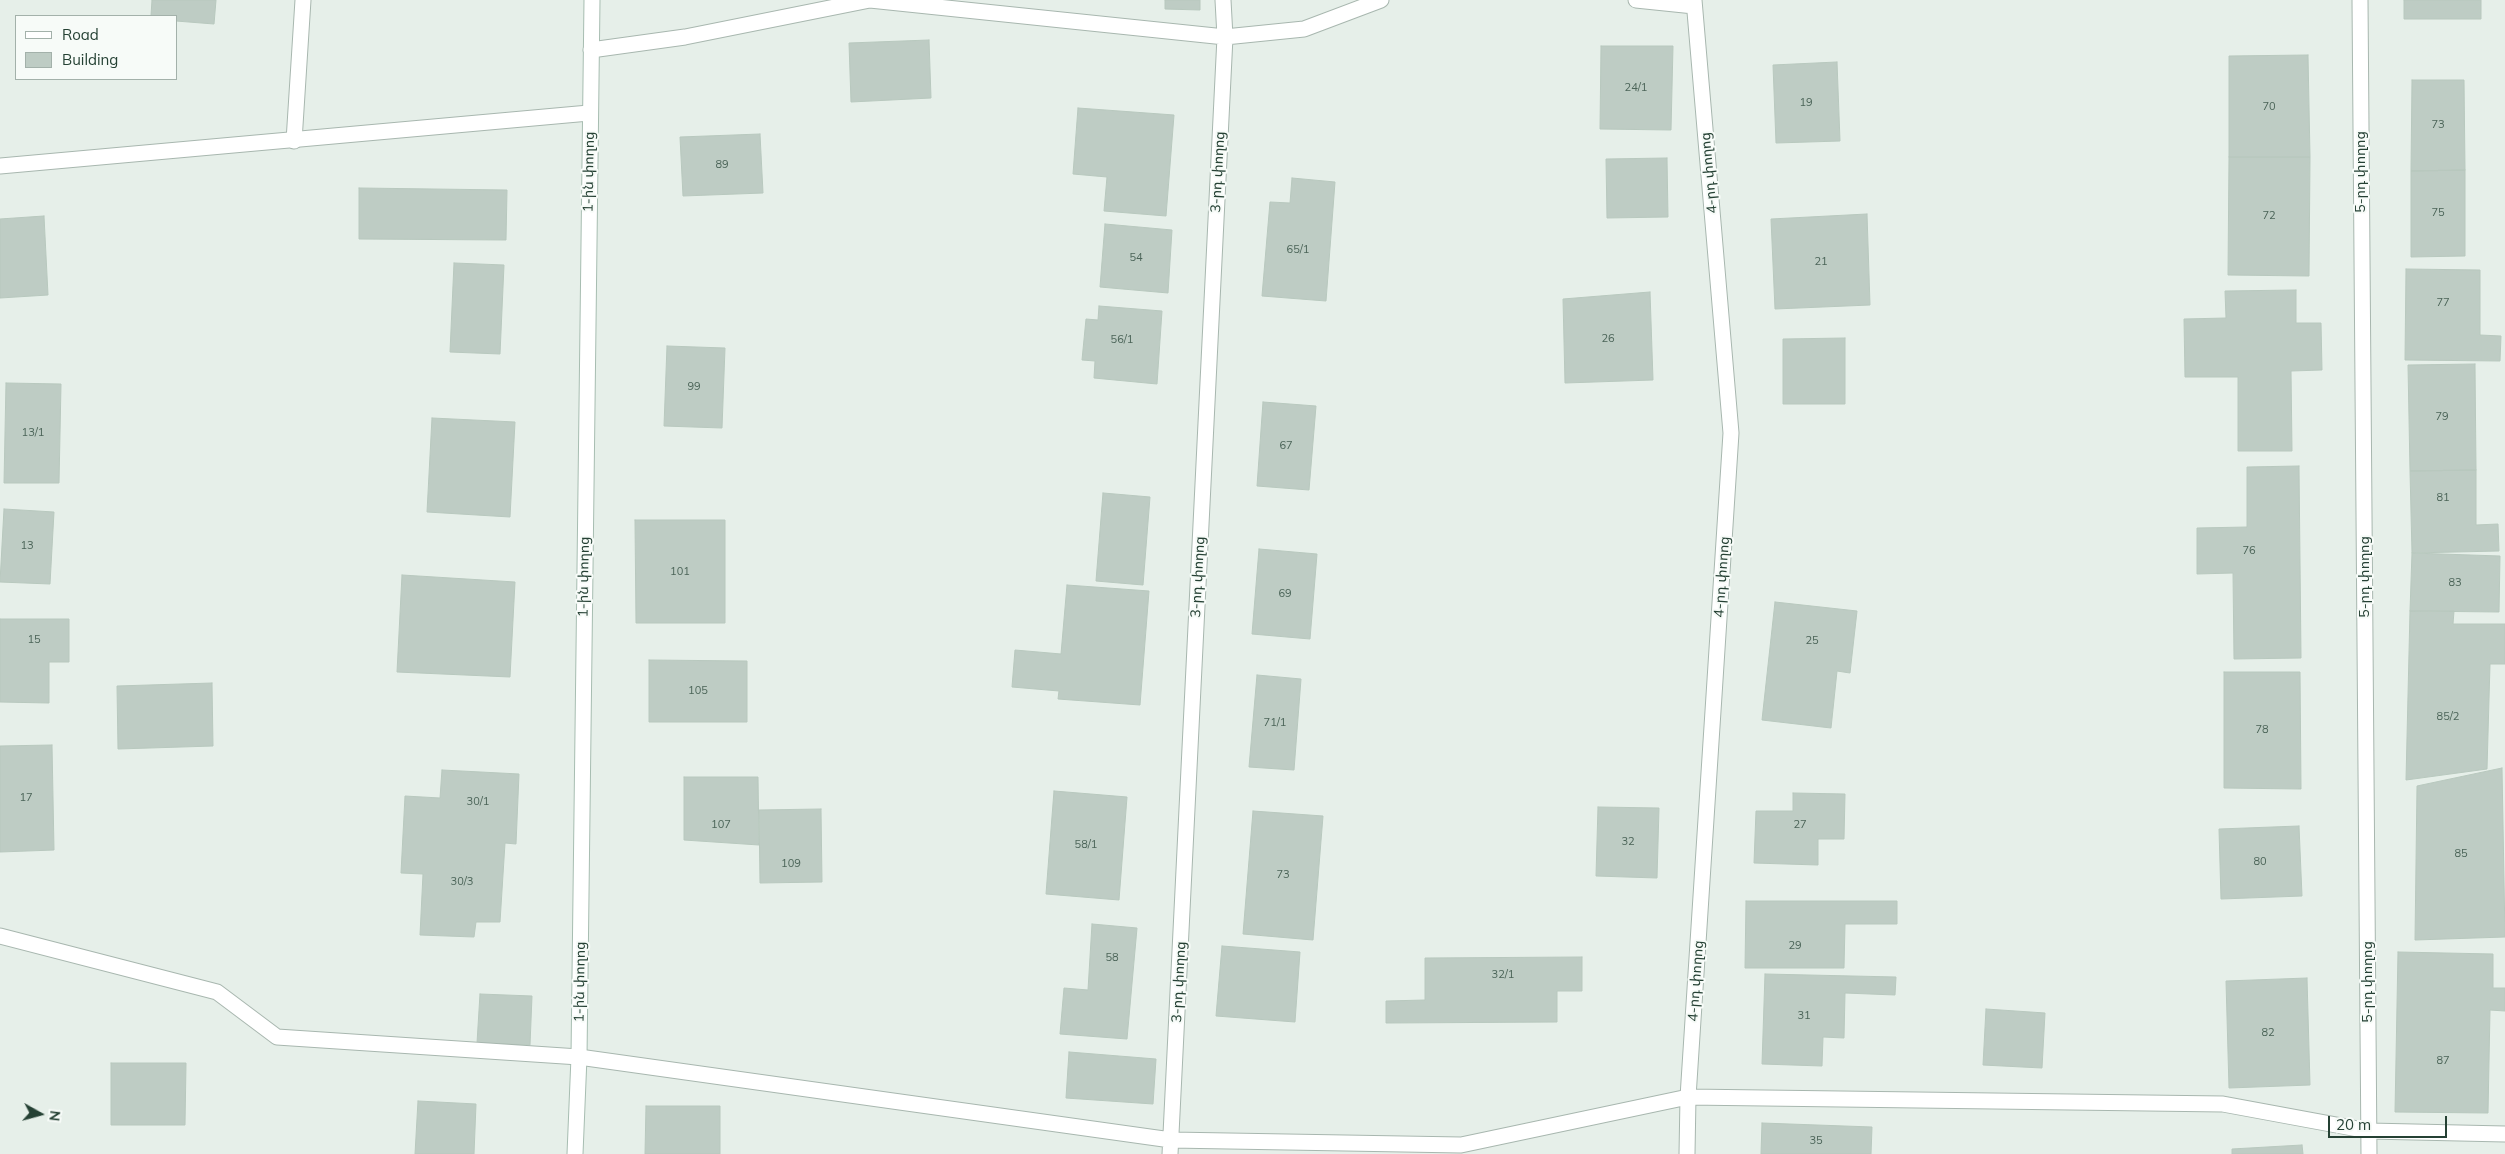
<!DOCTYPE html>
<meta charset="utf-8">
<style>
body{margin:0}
#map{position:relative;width:2505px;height:1154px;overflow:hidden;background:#e6efe9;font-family:Mulish,sans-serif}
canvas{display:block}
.legend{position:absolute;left:15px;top:15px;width:162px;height:65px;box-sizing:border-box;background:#f7fbf8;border:1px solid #a3b1aa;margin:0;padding:6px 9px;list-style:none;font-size:15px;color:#254134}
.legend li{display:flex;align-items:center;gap:10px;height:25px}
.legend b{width:25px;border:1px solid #a3b1aa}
.north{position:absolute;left:15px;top:1089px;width:50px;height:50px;-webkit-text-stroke:4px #f7fbf8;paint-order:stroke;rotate:97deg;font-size:14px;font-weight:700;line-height:20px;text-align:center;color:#254134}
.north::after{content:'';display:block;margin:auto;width:18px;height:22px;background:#254134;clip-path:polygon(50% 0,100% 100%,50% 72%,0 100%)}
.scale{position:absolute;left:2328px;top:1116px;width:119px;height:22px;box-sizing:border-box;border:2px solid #254134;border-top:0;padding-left:6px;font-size:15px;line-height:18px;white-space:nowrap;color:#254134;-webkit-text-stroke:4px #f7fbf8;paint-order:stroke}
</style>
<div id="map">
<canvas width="2505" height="1154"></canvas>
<ul class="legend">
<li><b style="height:6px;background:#fff"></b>Road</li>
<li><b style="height:14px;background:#beccc4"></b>Building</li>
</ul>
<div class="north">N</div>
<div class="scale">20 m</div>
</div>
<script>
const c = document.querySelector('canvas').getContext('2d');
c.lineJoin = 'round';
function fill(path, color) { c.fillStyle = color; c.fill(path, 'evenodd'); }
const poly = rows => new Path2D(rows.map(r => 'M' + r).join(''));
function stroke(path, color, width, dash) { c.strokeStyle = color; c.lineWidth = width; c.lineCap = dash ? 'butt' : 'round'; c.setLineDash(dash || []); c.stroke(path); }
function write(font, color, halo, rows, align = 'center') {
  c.font = font + ' Mulish,"Noto Sans Armenian",sans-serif'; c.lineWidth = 4; c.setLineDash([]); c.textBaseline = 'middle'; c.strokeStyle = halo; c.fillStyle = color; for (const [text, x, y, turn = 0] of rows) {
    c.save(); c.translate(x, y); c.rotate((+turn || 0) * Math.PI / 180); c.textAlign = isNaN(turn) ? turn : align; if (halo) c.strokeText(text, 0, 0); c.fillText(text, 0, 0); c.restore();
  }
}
const building = poly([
 [152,0,216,0,214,24,176,21,176,16,151,16,152,0],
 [1165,0,1200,0,1200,10,1165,9,1165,0],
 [2404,0,2481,0,2481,19,2404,19,2404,0],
 [929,40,931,98,851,102,849,43,929,40],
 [1601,46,1673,46,1671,130,1600,129,1601,46],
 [2308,55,2310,157,2229,157,2229,56,2308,55],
 [1837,62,1840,141,1776,143,1773,65,1837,62],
 [2412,80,2464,80,2465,170,2411,171,2412,80],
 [1078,108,1174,115,1166,216,1104,211,1107,177,1073,174,1078,108],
 [760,134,763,193,683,196,680,137,760,134],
 [2229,157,2310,157,2309,276,2228,275,2229,157],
 [1667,158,1668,217,1607,218,1606,159,1667,158],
 [2465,170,2465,256,2411,257,2411,171,2465,170],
 [1292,178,1335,182,1326,301,1262,296,1270,202,1290,203,1292,178],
 [359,188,507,190,506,240,359,239,359,188],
 [1867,214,1870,305,1775,309,1771,219,1867,214],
 [44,216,48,295,0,298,0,219,44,216],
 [1105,224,1172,230,1168,293,1100,287,1105,224],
 [454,263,504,265,500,354,450,352,454,263],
 [2406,269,2480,270,2480,335,2501,336,2500,361,2405,360,2406,269],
 [2296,290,2296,323,2321,323,2322,370,2291,371,2292,451,2238,451,2238,377,2185,377,2184,319,2226,318,2225,291,2296,290],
 [1650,292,1653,380,1565,383,1563,299,1650,292],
 [1099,306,1162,311,1157,384,1094,378,1095,361,1082,360,1086,319,1098,320,1099,306],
 [1845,338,1845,404,1783,404,1783,339,1845,338],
 [667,346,725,348,722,428,664,426,667,346],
 [2475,364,2476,470,2410,471,2408,365,2475,364],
 [6,383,61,384,59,483,4,483,6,383],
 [1263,402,1316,406,1309,490,1257,486,1263,402],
 [432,418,515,422,510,517,427,512,432,418],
 [2299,466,2301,658,2234,659,2233,573,2197,574,2197,528,2247,527,2247,467,2299,466],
 [2476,470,2476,525,2498,524,2499,551,2412,553,2410,471,2476,470],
 [1103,493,1150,497,1143,585,1096,581,1103,493],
 [4,509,54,512,50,584,0,582,4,509],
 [635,520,725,520,725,623,636,623,635,520],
 [1259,549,1317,554,1310,639,1252,634,1259,549],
 [2412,553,2500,556,2499,612,2410,611,2412,553],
 [402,575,515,582,510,677,397,672,402,575],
 [1067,585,1149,591,1140,705,1058,699,1059,691,1012,687,1015,650,1061,654,1067,585],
 [1775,602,1857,611,1850,673,1837,671,1831,728,1762,720,1775,602],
 [2410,611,2454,611,2453,624,2505,624,2505,664,2490,664,2487,769,2406,780,2410,611],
 [0,619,69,619,69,662,49,662,49,703,0,702,0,619],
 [649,660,747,661,747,722,649,722,649,660],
 [2224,672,2300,672,2301,789,2224,788,2224,672],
 [1257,675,1301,679,1294,770,1249,767,1257,675],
 [212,683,213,746,118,749,117,686,212,683],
 [52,745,54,850,0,852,0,746,52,745],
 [2502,768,2505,937,2415,940,2417,786,2502,768],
 [442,770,519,774,516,844,505,843,500,922,476,922,474,937,420,935,423,874,401,873,405,796,440,798,442,770],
 [684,777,758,777,759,845,684,840,684,777],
 [1054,791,1127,797,1119,900,1046,894,1054,791],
 [1793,793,1845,794,1844,839,1818,839,1818,865,1754,863,1756,811,1793,811,1793,793],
 [1598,807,1659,808,1657,878,1596,876,1598,807],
 [821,809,822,882,760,883,759,810,821,809],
 [1253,811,1323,816,1313,940,1243,934,1253,811],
 [2299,826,2302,896,2221,899,2219,829,2299,826],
 [1746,901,1897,901,1897,924,1845,924,1844,968,1745,968,1746,901],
 [1092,924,1137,928,1127,1039,1060,1034,1064,988,1088,990,1092,924],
 [1222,946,1300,952,1295,1022,1216,1016,1222,946],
 [2398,952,2493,954,2493,988,2505,988,2505,1011,2490,1010,2488,1113,2395,1112,2398,952],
 [1582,957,1582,991,1557,991,1557,1022,1386,1023,1386,1001,1425,1000,1425,958,1582,957],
 [1765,974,1896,977,1895,995,1845,993,1844,1038,1823,1037,1822,1066,1762,1064,1765,974],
 [2307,978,2310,1085,2229,1088,2226,981,2307,978],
 [480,994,532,996,530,1045,477,1043,480,994],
 [1986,1009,2045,1013,2042,1068,1983,1065,1986,1009],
 [1069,1052,1156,1059,1153,1104,1066,1098,1069,1052],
 [111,1063,186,1063,185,1125,111,1125,111,1063],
 [418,1101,476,1104,474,1154,415,1154,418,1101],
 [646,1106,720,1106,720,1154,645,1154,646,1106],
 [1762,1123,1872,1127,1871,1154,1761,1154,1762,1123],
 [2302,1145,2303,1154,2232,1154,2232,1149,2302,1145]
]);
const service = poly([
 [294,141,303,0]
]);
const minor = poly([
 [870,0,1225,37,1304,29,1381,0],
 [1636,0,1694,6],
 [2360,0,2369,1154],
 [591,50,685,37,870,0],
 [0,166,589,113],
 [0,936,217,992,277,1037,579,1057,1171,1140,1461,1145,1688,1097,2223,1104,2369,1131,2505,1134],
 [1170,1154,1225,37,1223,0],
 [1687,1154,1688,1097,1731,433,1694,0]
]);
const secondary = poly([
 [575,1154,579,1057,592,0]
]);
const numberNames = [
 ["24/1",1636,88],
 ["19",1806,103],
 ["70",2269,107],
 ["73",2438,125],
 ["89",722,165],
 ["75",2438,213],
 ["72",2269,216],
 ["65/1",1298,250],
 ["54",1136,258],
 ["21",1821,262],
 ["77",2443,303],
 ["26",1608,339],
 ["56/1",1122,340],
 ["99",694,387],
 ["79",2442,417],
 ["13/1",33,433],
 ["67",1286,446],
 ["81",2443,498],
 ["13",27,546],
 ["76",2249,551],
 ["101",680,572],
 ["83",2455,583],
 ["69",1285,594],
 ["15",34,640],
 ["25",1812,641],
 ["105",698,691],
 ["85/2",2448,717],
 ["71/1",1275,723],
 ["78",2262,730],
 ["17",26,798],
 ["30/1",478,802],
 ["107",721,825],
 ["27",1800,825],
 ["32",1628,842],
 ["58/1",1086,845],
 ["85",2461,854],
 ["80",2260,862],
 ["109",791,864],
 ["73",1283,875],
 ["30/3",462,882],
 ["29",1795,946],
 ["58",1112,958],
 ["32/1",1503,975],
 ["31",1804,1016],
 ["82",2268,1033],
 ["87",2443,1061],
 ["35",1816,1141]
];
const streetNames = [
 ["1-ին փողոց",589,172,-89],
 ["3-րդ փողոց",1218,172,-87],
 ["5-րդ փողոց",2361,172,-90],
 ["4-րդ փողոց",1709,173,-95],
 ["1-ին փողոց",584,577,-89],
 ["3-րդ փողոց",1198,577,-87],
 ["4-րդ փողոց",1722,577,-86],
 ["5-րդ փողոց",2365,577,-90],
 ["4-րդ փողոց",1696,981,-86],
 ["1-ին փողոց",580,982,-89],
 ["3-րդ փողոց",1179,982,-87],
 ["5-րդ փողոց",2368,982,-90]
];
fill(building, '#beccc4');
stroke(building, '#b8c8be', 1);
stroke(service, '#a8b7af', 17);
stroke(minor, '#a8b7af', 17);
stroke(secondary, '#a7bdb1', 17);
stroke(service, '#fff', 15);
stroke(minor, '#fff', 15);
stroke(secondary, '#fff', 15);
write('11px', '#4b6458', null, numberNames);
write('14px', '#254134', '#f7fbf8', streetNames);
</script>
